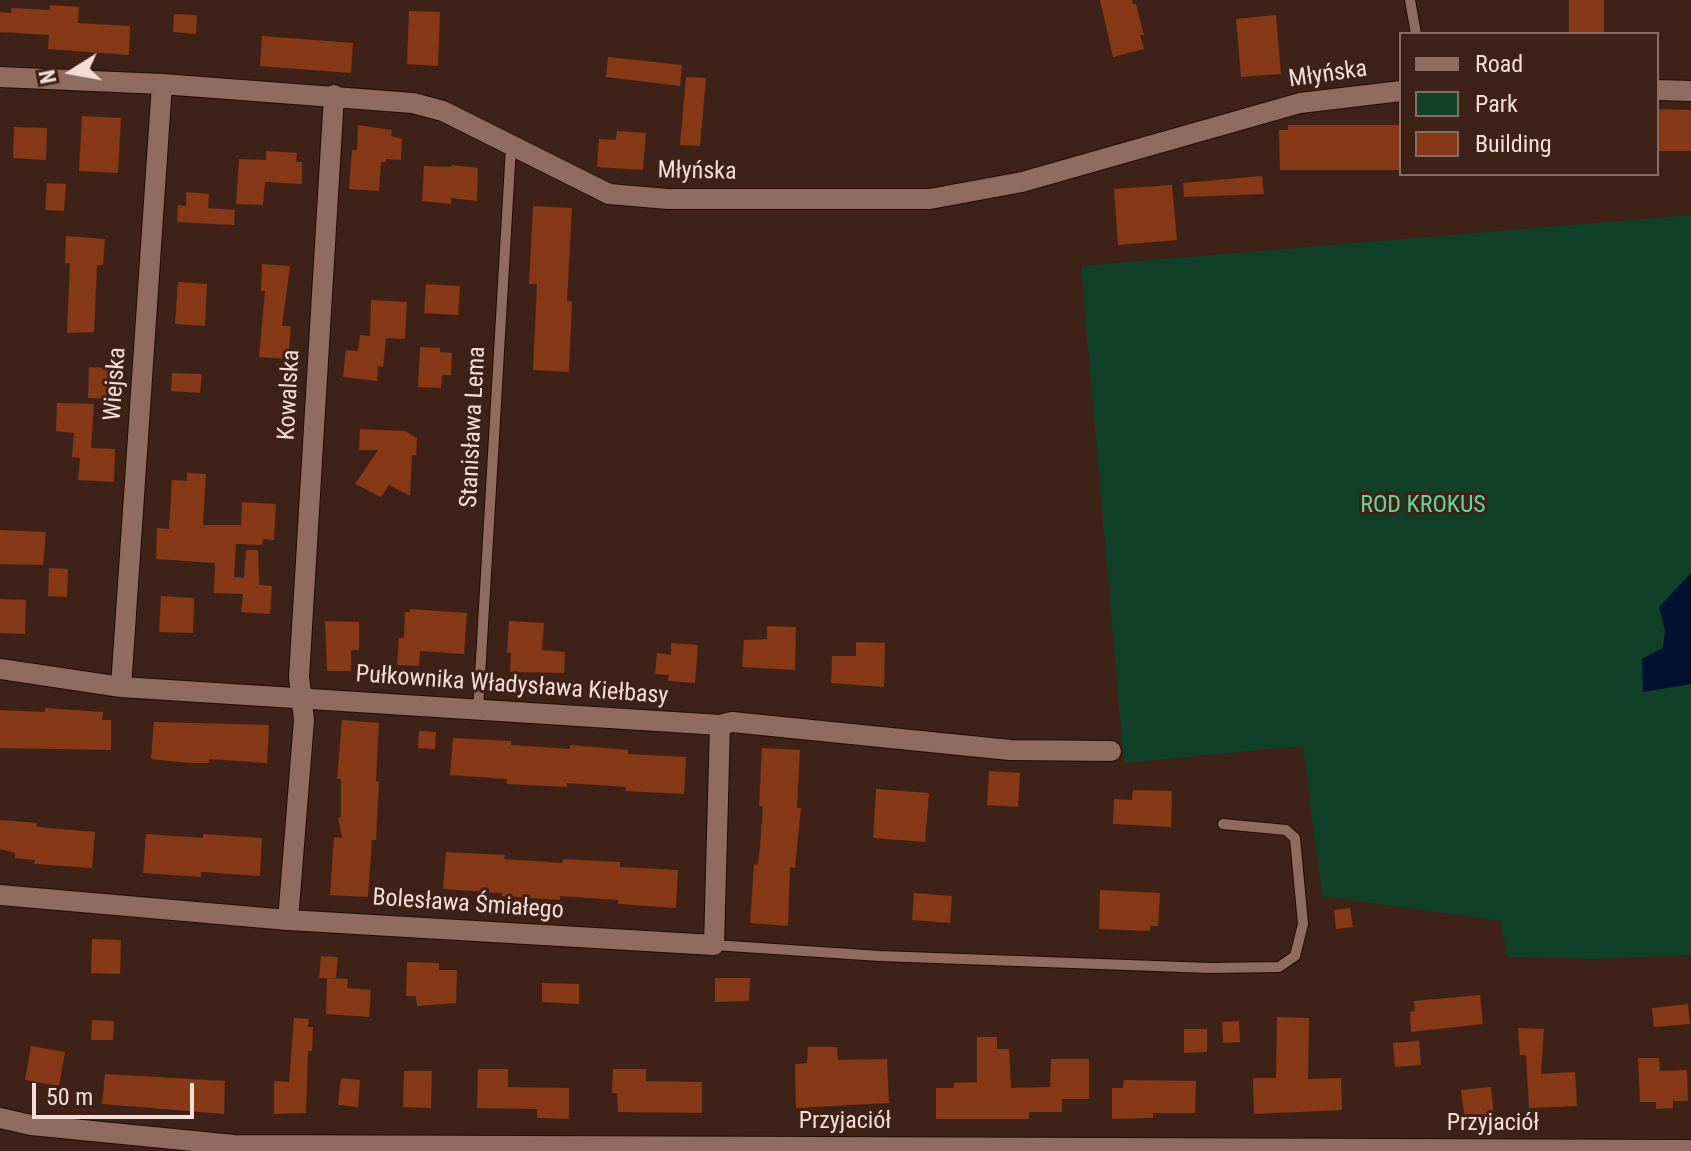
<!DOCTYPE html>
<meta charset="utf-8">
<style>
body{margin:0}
#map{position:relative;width:1691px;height:1151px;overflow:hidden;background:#3f2217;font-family:"Roboto Condensed",sans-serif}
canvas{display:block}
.legend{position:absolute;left:1399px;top:32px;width:260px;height:144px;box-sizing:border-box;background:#3f2217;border:2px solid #876d63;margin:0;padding:10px 14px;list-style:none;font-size:24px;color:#f2ded6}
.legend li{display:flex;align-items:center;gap:16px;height:40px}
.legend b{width:40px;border:2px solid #876d63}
.north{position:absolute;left:32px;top:32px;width:80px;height:80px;-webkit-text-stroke:6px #3f2217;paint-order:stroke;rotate:259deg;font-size:22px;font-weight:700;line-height:32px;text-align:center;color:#f2ded6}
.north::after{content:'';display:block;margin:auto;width:28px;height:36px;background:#f2ded6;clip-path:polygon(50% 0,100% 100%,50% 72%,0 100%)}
.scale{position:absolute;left:32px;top:1083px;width:162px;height:36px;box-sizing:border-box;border:4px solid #f2ded6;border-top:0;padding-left:10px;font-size:24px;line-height:28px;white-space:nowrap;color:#f2ded6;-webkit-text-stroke:6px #3f2217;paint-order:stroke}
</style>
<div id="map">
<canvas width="1691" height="1151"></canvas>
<ul class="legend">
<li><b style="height:10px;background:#8f6c5f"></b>Road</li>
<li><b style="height:22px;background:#114028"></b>Park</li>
<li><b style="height:22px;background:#873816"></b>Building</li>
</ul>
<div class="north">N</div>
<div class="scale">50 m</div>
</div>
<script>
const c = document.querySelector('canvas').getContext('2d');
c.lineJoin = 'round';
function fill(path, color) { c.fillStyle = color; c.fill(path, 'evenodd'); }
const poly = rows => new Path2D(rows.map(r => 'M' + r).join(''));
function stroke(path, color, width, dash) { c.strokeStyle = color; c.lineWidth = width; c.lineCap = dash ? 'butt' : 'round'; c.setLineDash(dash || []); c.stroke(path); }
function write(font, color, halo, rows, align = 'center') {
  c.font = font + ' "Roboto Condensed",sans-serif'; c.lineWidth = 6; c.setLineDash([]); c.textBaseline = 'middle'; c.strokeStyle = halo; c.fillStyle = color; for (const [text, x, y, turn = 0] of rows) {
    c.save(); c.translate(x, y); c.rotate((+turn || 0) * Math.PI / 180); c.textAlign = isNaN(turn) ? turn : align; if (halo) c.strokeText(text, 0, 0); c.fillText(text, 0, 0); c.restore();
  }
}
const green = poly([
 [1691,215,1691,955,1596,959,1507,957,1501,921,1322,896,1303,746,1124,763,1081,266]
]);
const water = poly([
 [1691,573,1691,684,1643,692,1642,659,1663,648,1665,630,1659,607]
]);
const building = poly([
 [1100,0,1132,0,1133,4,1136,4,1144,35,1140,35,1144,49,1113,57],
 [1569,0,1604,0,1604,34,1569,34],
 [50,5,79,7,78,23,130,26,129,55,48,49,49,35,0,32,0,12,11,13,11,8,50,10],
 [409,11,440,12,438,66,407,64],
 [174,14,197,15,196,34,173,32],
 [1276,15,1281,74,1241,77,1236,19],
 [262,36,353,43,351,73,260,66],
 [608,57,682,65,680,86,606,77],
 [686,77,706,78,700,146,680,145],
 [1657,109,1691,110,1691,151,1657,151],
 [82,116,121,118,118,173,79,171],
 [358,125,392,130,391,136,402,139,401,160,386,159,386,162,381,162,379,191,349,189,352,150,357,150],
 [1288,125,1401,125,1401,170,1280,170,1279,130,1288,130],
 [14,127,47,128,46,160,13,158],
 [617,131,646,133,643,170,597,167,599,139,616,140],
 [266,151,297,153,296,162,302,162,302,184,265,182,263,205,236,204,239,159,266,160],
 [452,165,478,168,477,201,451,198,451,204,422,201,424,166,451,167],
 [1262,176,1264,194,1184,197,1183,183],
 [47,183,66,184,64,211,45,210],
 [1172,185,1177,240,1118,245,1114,189],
 [186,192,209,194,208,208,235,210,234,225,177,222,178,205,186,206],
 [533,206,572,208,567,301,572,302,569,372,533,370,537,284,529,284],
 [66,236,105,239,103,265,97,265,94,332,67,333,70,263,65,263],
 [262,264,290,266,282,326,291,326,288,359,259,357,265,291,261,291],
 [178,282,207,284,205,326,175,324],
 [426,284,460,286,458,315,424,313],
 [371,300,407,302,405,339,383,338,386,338,383,367,378,366,377,381,343,377,346,350,358,351,360,335,370,336],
 [420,347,440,348,440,352,452,353,451,375,442,375,441,388,418,387],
 [89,367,119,369,118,399,88,398],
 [172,373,202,374,200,393,171,391],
 [57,403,94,404,91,448,115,449,114,482,78,480,80,458,72,457,74,433,56,431],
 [360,429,405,431,417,438,416,455,412,455,410,496,389,485,381,497,355,484,378,450,359,450],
 [187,473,206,474,203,525,241,525,242,502,276,504,274,540,263,539,262,545,236,544,234,577,244,578,246,550,258,550,259,585,272,586,270,614,241,612,243,594,214,593,215,563,156,559,157,528,169,529,172,480,187,481],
 [0,530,46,532,43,565,0,564],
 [49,568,68,569,67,597,48,596],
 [161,596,194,598,193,633,159,632],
 [0,599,26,600,25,634,0,633],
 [410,609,467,613,464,654,420,651,419,666,397,665,399,638,404,638,405,612,410,612],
 [325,621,359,622,359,650,351,650,351,671,327,671],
 [509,621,544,623,542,650,565,652,564,673,510,672,511,653,507,652],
 [767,626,796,627,795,670,742,667,744,640,767,639],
 [856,642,885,643,884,687,831,683,832,656,856,656],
 [671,643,698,645,695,683,668,681,669,675,655,674,657,653,671,655],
 [45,708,103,712,102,720,111,720,111,750,0,748,0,710,45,712],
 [342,720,379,723,376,781,379,782,378,800,376,840,372,840,368,897,330,895,334,837,342,838,338,817,341,818,341,779,337,779],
 [154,722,269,725,267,763,209,759,209,763,189,763,151,759],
 [419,731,436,732,435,749,418,748],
 [453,738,511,741,511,745,570,749,570,745,628,750,628,754,686,757,684,794,625,791,626,787,567,783,567,787,507,784,507,779,450,775],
 [762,748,800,750,797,808,801,808,795,868,790,867,788,926,750,923,754,864,758,865,760,846,763,806,759,806],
 [989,771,1020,773,1018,807,987,805],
 [876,789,929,793,925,842,873,838],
 [1133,790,1172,791,1171,827,1113,824,1114,799,1132,800],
 [0,820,37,823,37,827,95,832,92,868,34,864,35,860,15,858,15,853,0,849],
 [146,834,203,838,203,834,262,838,260,876,201,872,201,877,143,873],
 [446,852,505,855,504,859,562,863,563,859,620,862,620,867,678,870,676,908,618,904,618,900,560,896,560,900,502,896,502,893,443,889],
 [1100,890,1160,893,1158,926,1150,926,1150,931,1099,929],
 [914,893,952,896,950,923,912,920],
 [1350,908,1353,927,1336,929,1334,910],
 [92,939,121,940,120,974,91,973],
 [321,956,338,957,336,978,319,978],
 [407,962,439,963,439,970,457,970,456,1003,417,1006,416,996,406,996],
 [327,978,348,979,347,988,371,990,369,1017,326,1014],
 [715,978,750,978,749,1001,715,1002],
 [542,983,579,984,579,1004,542,1002],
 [1480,995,1483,1024,1411,1032,1410,1012,1415,1011,1414,1001],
 [1688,1004,1690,1024,1654,1027,1652,1008],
 [1277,1017,1309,1018,1308,1079,1341,1078,1342,1110,1254,1114,1253,1078,1276,1078],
 [294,1018,309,1019,308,1027,313,1027,312,1051,308,1051,306,1113,274,1114,274,1081,289,1082],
 [92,1020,114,1021,113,1040,91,1040],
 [1239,1021,1240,1042,1223,1043,1222,1022],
 [1518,1028,1544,1029,1541,1074,1575,1072,1577,1106,1529,1108,1526,1055,1520,1055],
 [1184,1029,1207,1029,1207,1052,1184,1053],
 [977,1037,997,1037,997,1049,1009,1049,1011,1088,1050,1087,1051,1059,1089,1059,1089,1099,1062,1099,1062,1112,1029,1112,1029,1119,936,1119,936,1088,954,1088,954,1083,977,1082],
 [1419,1041,1421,1065,1395,1067,1393,1043],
 [31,1046,65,1052,59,1086,25,1080],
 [808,1047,837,1047,838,1060,887,1059,889,1103,796,1108,795,1064,807,1063],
 [1638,1058,1659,1058,1660,1071,1687,1070,1688,1101,1673,1101,1673,1108,1656,1109,1656,1102,1640,1102],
 [478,1069,508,1069,508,1087,569,1088,569,1119,537,1118,537,1109,477,1108],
 [613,1069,646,1069,646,1081,702,1082,702,1113,618,1112,617,1093,612,1093],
 [404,1071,432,1071,431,1108,403,1107],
 [105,1074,225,1081,224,1114,102,1104],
 [341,1078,360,1080,358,1107,338,1105],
 [1124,1080,1196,1081,1195,1113,1153,1113,1153,1118,1112,1119,1112,1088,1123,1088],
 [1491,1087,1494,1117,1465,1120,1461,1090]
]);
const lane = poly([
 [1410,0,1416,34],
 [478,710,511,147],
 [714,945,880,956,1210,968,1279,967,1295,956,1303,924,1295,838,1286,830,1223,824]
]);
const street = poly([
 [0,77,162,84,413,103,443,111,609,194,668,199,930,199,1022,182,1300,103,1401,91],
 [1657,90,1691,91],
 [0,669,121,687,720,725,732,722,1010,750,1111,751],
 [121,687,162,84],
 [0,895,288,920,714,945,720,725],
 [288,920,304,720,299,677,334,95],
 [0,1118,31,1125,234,1145,1691,1150]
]);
const streetNames = [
 ["Młyńska",1328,75,-8],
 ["Młyńska",697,172,1],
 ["Wiejska",116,384,-86],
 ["Kowalska",290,395,-87],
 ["Stanisława Lema",474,427,-87],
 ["Pułkownika Władysława Kiełbasy",512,686,4],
 ["Bolesława Śmiałego",468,905,4],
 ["Przyjaciół",845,1122],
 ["Przyjaciół",1493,1124]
];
const parkNames = [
 ["ROD KROKUS",1423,506]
];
fill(green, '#114028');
fill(water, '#001131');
fill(building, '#873816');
stroke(lane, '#250b02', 12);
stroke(street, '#250b02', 22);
stroke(lane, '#8f6c5f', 10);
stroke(street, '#8f6c5f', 20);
write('24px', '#f2ded6', '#3f2217', streetNames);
write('24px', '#5dda97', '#3f2217', parkNames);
</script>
